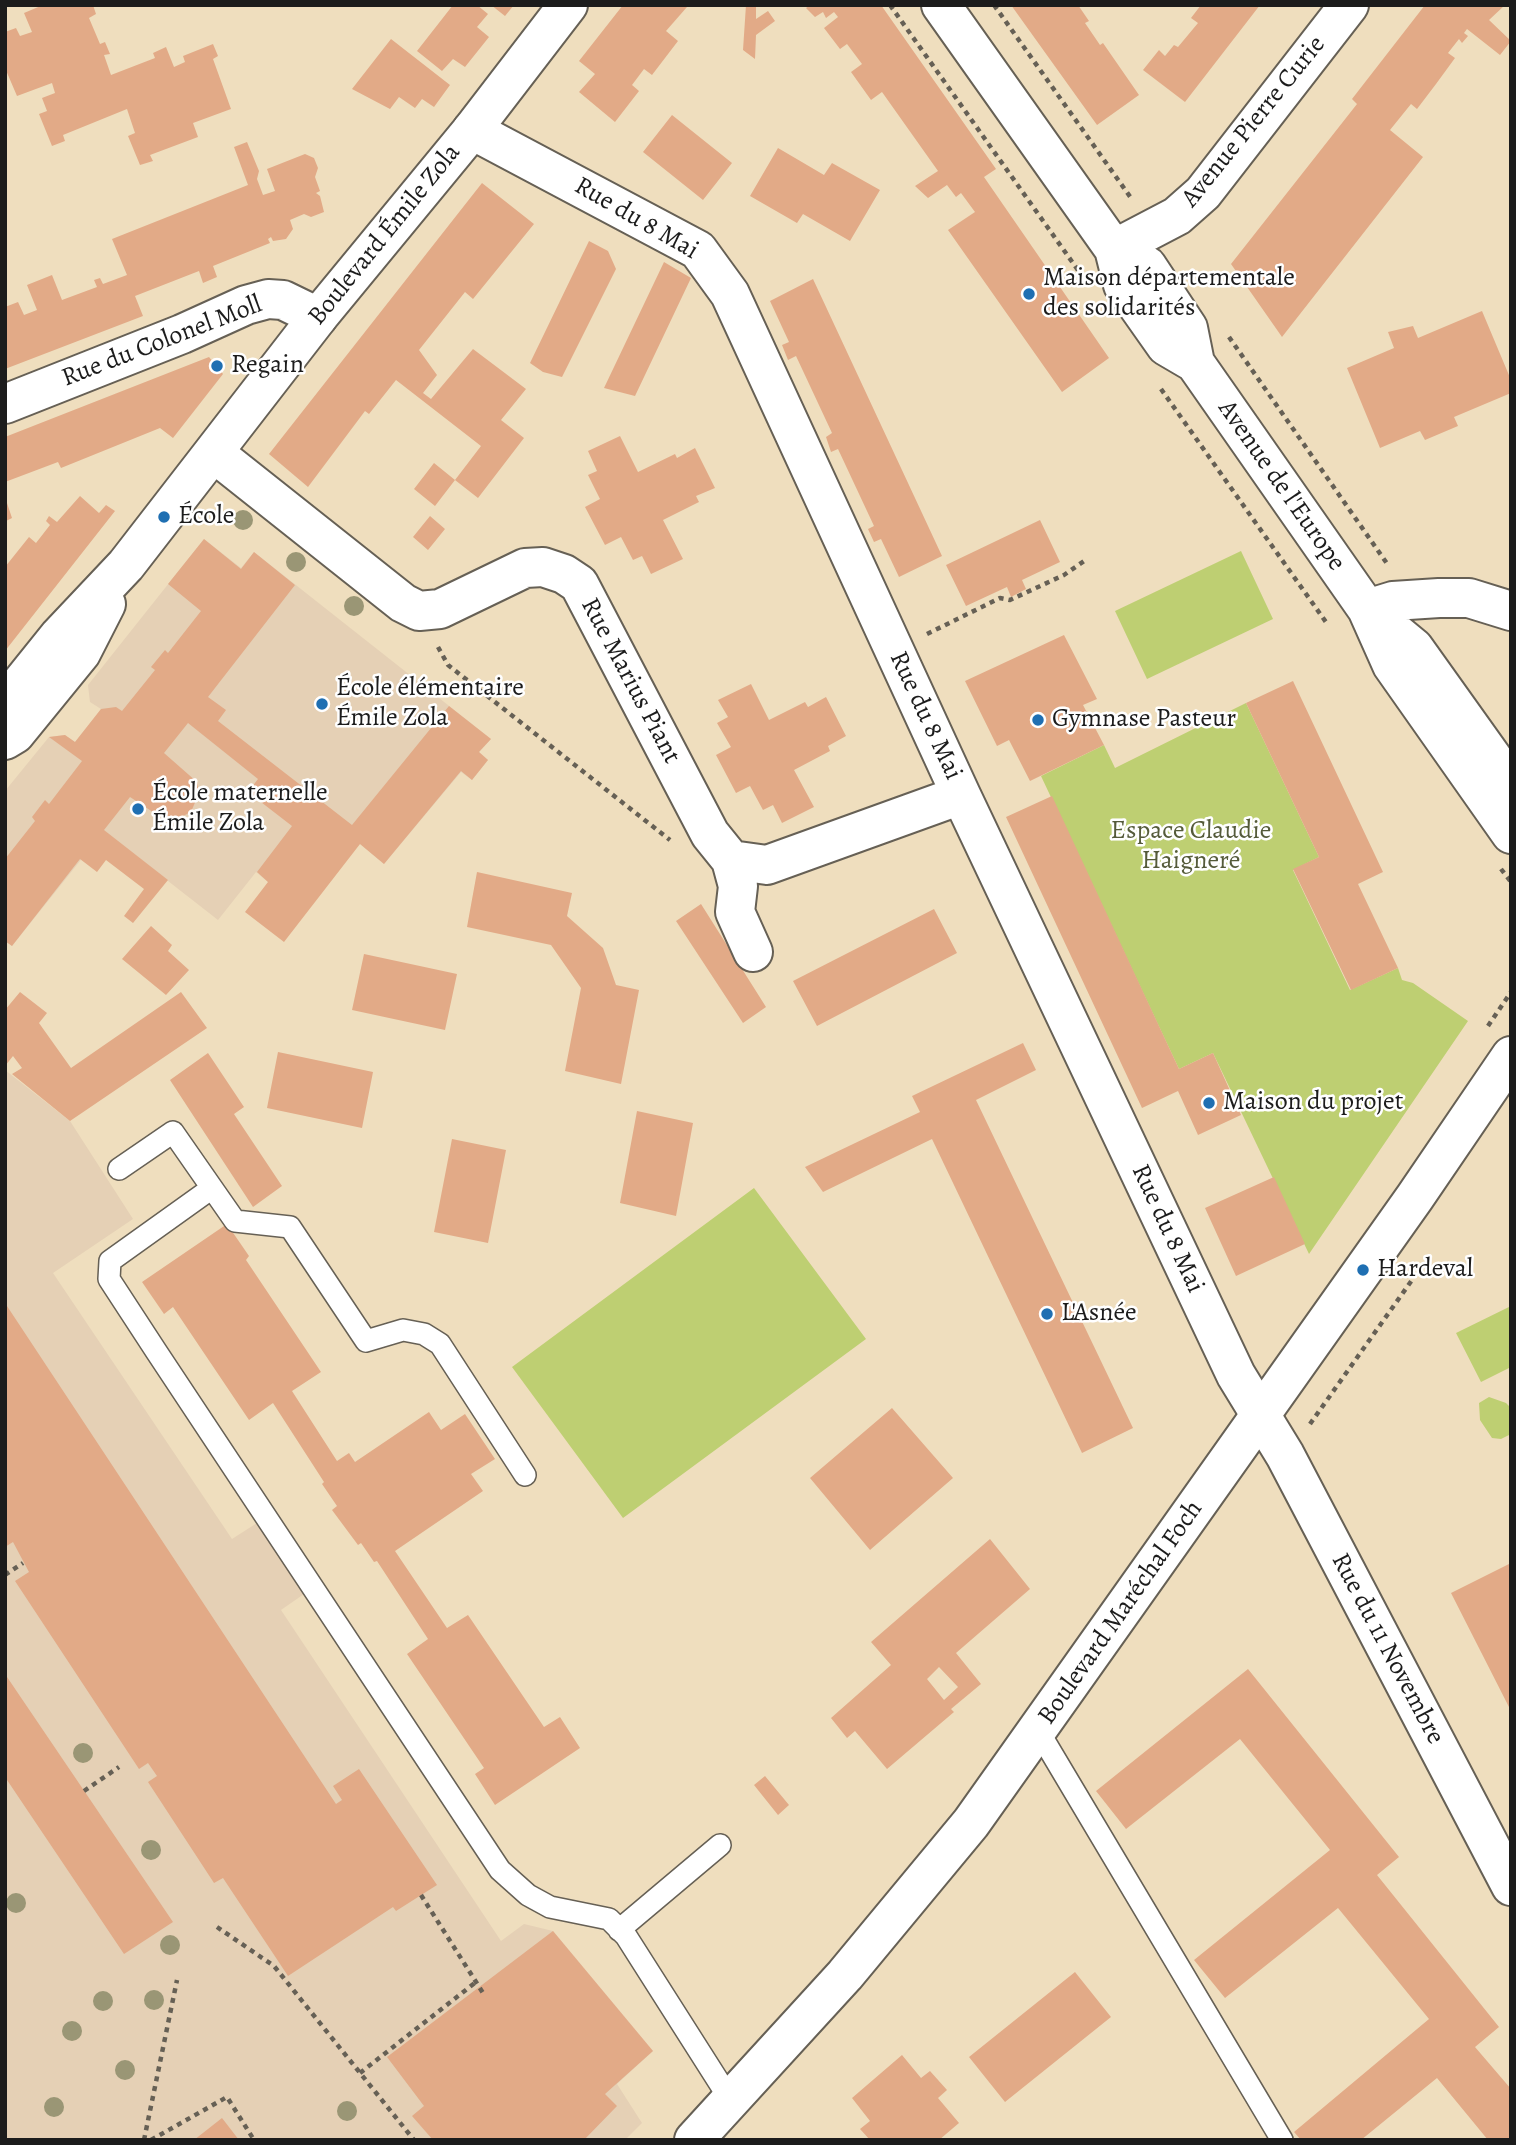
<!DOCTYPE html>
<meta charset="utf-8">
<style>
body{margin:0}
#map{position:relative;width:1516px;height:2145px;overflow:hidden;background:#efdebe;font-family:Alegreya,serif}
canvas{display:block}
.frame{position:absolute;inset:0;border:7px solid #1c1c1c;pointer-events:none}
</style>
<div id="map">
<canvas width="1516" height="2145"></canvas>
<div class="frame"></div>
</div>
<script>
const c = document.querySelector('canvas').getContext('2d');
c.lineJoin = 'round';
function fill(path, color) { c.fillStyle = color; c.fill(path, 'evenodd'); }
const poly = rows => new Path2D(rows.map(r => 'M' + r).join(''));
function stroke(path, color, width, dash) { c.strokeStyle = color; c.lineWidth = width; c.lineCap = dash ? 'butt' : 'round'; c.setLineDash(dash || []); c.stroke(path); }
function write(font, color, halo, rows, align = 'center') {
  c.font = font + ' Alegreya,serif'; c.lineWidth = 5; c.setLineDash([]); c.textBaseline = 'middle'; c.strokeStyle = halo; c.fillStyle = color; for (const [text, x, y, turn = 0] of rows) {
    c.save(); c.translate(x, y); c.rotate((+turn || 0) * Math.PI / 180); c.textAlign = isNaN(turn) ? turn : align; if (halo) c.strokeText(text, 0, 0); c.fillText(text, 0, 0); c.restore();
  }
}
const built = poly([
 [204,539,241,568,254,552,491,739,479,752,488,760,472,780,461,772,384,864,360,844,268,882,256,872,218,920,104,831,12,946,5,941,5,791,49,737,65,735,75,742,101,709,90,702,88,685],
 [5,1070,70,1121,133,1219,53,1273,232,1539,257,1523,304,1594,281,1610,501,1941,524,1924,553,1931,653,2051,617,2084,642,2123,625,2140,5,2140]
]);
const green = poly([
 [1241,551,1273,619,1147,679,1115,611],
 [1246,703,1319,857,1293,870,1350,990,1398,968,1402,980,1413,983,1468,1021,1309,1254,1213,1053,1179,1069,1041,776,1104,745,1115,768],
 [754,1188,866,1339,623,1518,512,1367],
 [1511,1306,1511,1367,1481,1382,1456,1333],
 [1489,1397,1506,1403,1511,1408,1511,1434,1501,1439,1492,1438,1480,1420,1479,1403]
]);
const building = poly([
 [43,5,93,5,96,14,89,18,100,44,105,42,110,54,104,55,111,75,155,58,153,53,166,47,174,67,185,62,183,56,213,44,218,56,213,59,231,109,193,123,198,137,150,155,153,161,140,165,128,136,135,133,127,109,63,135,65,141,52,146,39,114,47,111,42,98,55,93,52,83,17,96,5,68,5,32,16,28,20,36,32,32,24,13],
 [453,5,477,5,488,14,477,27,489,37,465,67,453,59,442,71,417,51],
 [491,5,514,5,505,16],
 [623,5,687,7,666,31,678,41,652,75,644,69,632,85,639,91,615,122,579,92,595,74,579,61],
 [746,5,756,5,756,19,768,11,775,21,756,35,755,59,743,50],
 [810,5,881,5,996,169,984,177,1109,358,1062,392,948,230,975,212,961,193,956,197,947,185,928,198,915,186,938,171,882,92,871,100,851,72,862,64,847,44,840,49,824,28,838,17,834,12,826,18,823,12,815,17,806,8],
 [1011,5,1078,5,1089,21,1085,23,1100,45,1103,43,1139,95,1097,125],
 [1201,5,1260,5,1185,102,1143,70,1159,50,1165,56,1174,45,1178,47,1198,23,1191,18],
 [1425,5,1505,5,1489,20,1511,41,1500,55,1467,29,1464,33,1468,36,1462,43,1459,39,1448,53,1455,58,1436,84,1417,109,1411,104,1390,130,1423,157,1282,337,1231,264,1357,104,1352,99],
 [391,39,450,85,434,107,422,99,415,108,399,97,390,109,352,89],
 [672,115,732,163,703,200,643,152],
 [247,142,259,171,257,179,263,195,275,191,267,169,305,154,314,158,318,168,315,177,320,191,316,193,320,196,324,212,311,217,304,214,290,220,293,229,286,239,273,241,271,237,268,239,270,243,213,266,217,277,203,283,199,271,135,296,143,316,5,369,5,307,18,302,24,315,37,310,27,285,52,275,62,300,97,287,94,280,100,278,103,284,127,275,112,239,248,185,234,147],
 [778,148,824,175,832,163,880,190,850,241,803,214,797,223,750,196],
 [482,183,534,224,473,299,465,292,419,350,437,375,423,393,431,399,473,349,526,389,501,420,524,438,478,498,455,480,481,446,396,380,369,414,365,411,308,487,269,454],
 [589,241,608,251,616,269,562,377,543,372,530,363],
 [664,262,691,278,635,396,604,388],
 [813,279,942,556,899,577,881,539,874,542,868,529,874,526,838,449,831,452,826,437,832,433,796,356,788,360,782,345,789,342,770,301],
 [1482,311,1511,380,1511,393,1454,417,1458,426,1425,440,1420,431,1380,448,1347,368,1394,348,1388,332,1413,326,1418,338],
 [209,357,223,374,173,438,160,428,61,468,58,462,5,482,5,437],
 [620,436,638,472,675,454,677,458,695,448,715,488,696,496,699,502,663,520,683,559,651,574,642,556,633,560,621,537,605,545,585,507,600,499,588,475,597,471,588,451],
 [434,463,455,480,435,506,414,489],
 [80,496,99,513,106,505,115,511,5,651,5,567,29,537,36,543,50,525,46,521,49,516,57,522],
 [6,500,12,518,6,521,5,518],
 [430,516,445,529,428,550,413,537],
 [1040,520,1060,562,1022,580,1026,589,1011,597,1007,587,966,606,946,565],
 [204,539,241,569,254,552,295,585,208,697,226,710,218,721,352,825,449,706,491,739,479,752,488,760,472,780,461,771,384,864,360,844,284,942,245,912,268,882,257,872,292,826,248,792,258,779,188,723,164,753,197,782,199,793,191,812,173,821,165,820,130,797,104,830,168,880,133,923,124,916,144,889,106,860,97,872,80,859,12,946,5,941,5,859,35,821,32,817,45,800,49,804,82,761,49,737,65,735,75,742,101,709,116,707,122,711,155,670,151,667,165,650,168,653,201,611,168,584],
 [1064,635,1097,699,1083,705,1104,745,1030,781,1009,740,997,746,965,681],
 [1293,681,1383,872,1358,884,1398,968,1351,990,1293,869,1319,857,1246,703],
 [751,684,769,720,805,702,808,707,826,697,846,736,828,746,830,751,794,770,814,807,782,823,773,805,763,810,750,786,736,793,716,755,731,747,717,723,728,717,718,700],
 [1052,796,1179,1069,1213,1053,1241,1115,1198,1135,1178,1091,1142,1108,1006,817],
 [477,872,572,893,567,916,603,948,616,985,639,990,621,1084,565,1071,581,988,551,945,467,927],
 [701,904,766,1007,743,1023,676,921],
 [934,909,957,953,817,1026,793,981],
 [151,926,172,945,168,951,189,970,166,995,122,959],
 [364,954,457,974,445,1030,352,1010],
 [20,992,47,1013,39,1023,71,1068,181,992,207,1028,70,1121,12,1074,22,1068,13,1056,5,1066,5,1010],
 [1023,1043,1036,1070,976,1100,1133,1428,1082,1453,932,1139,823,1192,805,1167,920,1112,912,1096],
 [278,1052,373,1072,362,1128,267,1108],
 [208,1053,244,1107,234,1114,282,1186,253,1207,170,1080],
 [637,1111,693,1123,676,1216,620,1203],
 [452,1139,506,1150,488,1243,434,1232],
 [1274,1177,1305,1244,1236,1276,1205,1208],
 [227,1224,249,1256,246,1260,321,1372,292,1391,337,1461,349,1453,355,1462,429,1412,441,1430,465,1414,495,1459,471,1474,483,1491,395,1551,447,1628,468,1615,544,1727,560,1717,580,1748,495,1805,475,1774,484,1768,407,1654,428,1639,377,1561,374,1562,361,1543,358,1545,332,1510,337,1506,322,1484,324,1482,273,1403,249,1420,173,1307,164,1314,142,1282],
 [5,1303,336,1804,342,1800,333,1786,359,1769,437,1885,396,1911,393,1907,288,1976,223,1878,214,1883,148,1782,157,1776,148,1763,139,1769,15,1581,29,1572,13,1542,5,1547],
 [892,1408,953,1478,870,1550,810,1478],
 [990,1539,1030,1589,956,1653,981,1684,951,1709,954,1712,887,1769,855,1731,847,1738,831,1718,891,1665,871,1642],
 [939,1667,958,1687,944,1700,927,1679],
 [1511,1563,1511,1711,1451,1593],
 [1248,1669,1399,1857,1377,1875,1499,2027,1475,2047,1511,2089,1511,2140,1488,2140,1437,2078,1361,2140,1301,2140,1294,2132,1429,2019,1338,1908,1225,1998,1194,1960,1330,1850,1240,1739,1126,1829,1096,1791],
 [5,1674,173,1922,124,1954,5,1777],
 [765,1776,789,1805,778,1815,754,1785],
 [553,1931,653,2051,605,2094,617,2106,584,2140,433,2140,412,2116,424,2106,387,2057],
 [1075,1972,1111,2017,1005,2102,969,2057],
 [902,2055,921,2078,930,2071,947,2090,938,2098,959,2123,939,2140,870,2140,860,2129,870,2121,852,2098],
 [222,2118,239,2140,194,2140]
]);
const path = poly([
 [890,5,1080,273],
 [994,5,1131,198],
 [1229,337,1388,565],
 [1161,389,1328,625],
 [927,634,1000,598,1010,600,1064,575,1087,559],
 [438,647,448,665,670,840],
 [1501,869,1511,882],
 [1488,1026,1511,992],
 [1310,1424,1412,1280,1412,1269],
 [5,1575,23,1563],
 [84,1791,119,1767],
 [421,1895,483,1993],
 [217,1927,274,1966,414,2140],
 [360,2073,476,1982],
 [144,2140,177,1980],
 [151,2140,227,2097,254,2140]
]);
const service = poly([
 [119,1169,173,1132,212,1188,110,1261,109,1279,156,1351,500,1870,528,1895,550,1907,609,1919,626,1936,731,2101],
 [212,1188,235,1221,290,1227,366,1341,403,1330,424,1334,440,1344,525,1475],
 [1039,1732,1282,2140],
 [619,1930,720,1845]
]);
const minor = poly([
 [941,5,1114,249,1123,285,1166,346,1195,363],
 [472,130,698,250,730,294,961,795,1236,1375,1285,1455,1511,1886],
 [1114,249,1147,266,1188,328,1195,363,1367,609,1392,665,1511,834],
 [1114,249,1177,216,1203,193,1349,5],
 [5,404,182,334,246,305,268,299,283,300,318,317],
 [214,453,403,603,419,611,440,609,525,568,543,567,564,574,579,584,710,834,731,860,738,886,735,912,753,952],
 [1367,609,1393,601,1439,598,1469,598,1511,611],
 [1374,615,1414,648,1511,784],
 [731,860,767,865,961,795]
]);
const tertiary = poly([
 [5,703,59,636,126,565,318,317,472,130,568,5],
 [5,740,15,734,81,653,106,604],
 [694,2140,845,1975,971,1823,1415,1197,1511,1056]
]);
const trees = [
 [243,520],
 [296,562],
 [354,606],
 [83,1753],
 [151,1850],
 [16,1903],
 [170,1945],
 [154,2000],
 [103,2001],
 [72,2031],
 [125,2070],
 [54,2107],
 [347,2111]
];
const markers = [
 [1029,294,7,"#1f6fb2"],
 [217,366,7,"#1f6fb2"],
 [164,517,7,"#1f6fb2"],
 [322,704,7,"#1f6fb2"],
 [1038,720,7,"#1f6fb2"],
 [138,809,7,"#1f6fb2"],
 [1209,1103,7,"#1f6fb2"],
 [1363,1270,7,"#1f6fb2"],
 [1047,1314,7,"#1f6fb2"]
];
const streetNames = [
 ["Avenue Pierre Curie",1254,122,-51],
 ["Rue du 8 Mai",636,219,30],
 ["Boulevard Émile Zola",385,235,-51],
 ["Rue du Colonel Moll",162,342,-21],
 ["Avenue de l'Europe",1281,486,55],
 ["Rue Marius Piant",630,681,62],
 ["Rue du 8 Mai",925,716,65],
 ["Rue du 8 Mai",1167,1229,65],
 ["Boulevard Maréchal Foch",1121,1613,-55],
 ["Rue du 11 Novembre",1387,1649,62]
];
const poiNames = [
 ["Maison départementale",1043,279],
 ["des solidarités",1043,309],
 ["Regain",231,366],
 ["École",178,517],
 ["École élémentaire",336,689],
 ["Émile Zola",336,719],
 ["Gymnase Pasteur",1052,720],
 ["École maternelle",152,794],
 ["Émile Zola",152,824],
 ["Maison du projet",1223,1103],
 ["Hardeval",1377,1270],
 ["L'Asnée",1061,1314]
];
const parkNames = [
 ["Espace Claudie",1191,832],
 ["Haigneré",1191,862]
];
fill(built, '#e5d0b5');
fill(green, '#becf72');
fill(building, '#e2aa87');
stroke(service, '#666055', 24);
stroke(minor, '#666055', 42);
stroke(tertiary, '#666055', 42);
stroke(path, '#666055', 4.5, [5, 5]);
stroke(service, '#fff', 21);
stroke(minor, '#fff', 38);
stroke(tertiary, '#fff', 38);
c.fillStyle = '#9a9675';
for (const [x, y] of trees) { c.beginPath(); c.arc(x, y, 10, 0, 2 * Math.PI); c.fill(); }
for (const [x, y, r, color] of markers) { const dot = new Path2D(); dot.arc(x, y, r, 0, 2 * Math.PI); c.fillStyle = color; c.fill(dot); stroke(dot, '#fff', 2.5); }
write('26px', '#1c1c1c', '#fff', streetNames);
write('26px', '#1c1c1c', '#fff', poiNames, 'left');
write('26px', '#555b3a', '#fff', parkNames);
</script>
